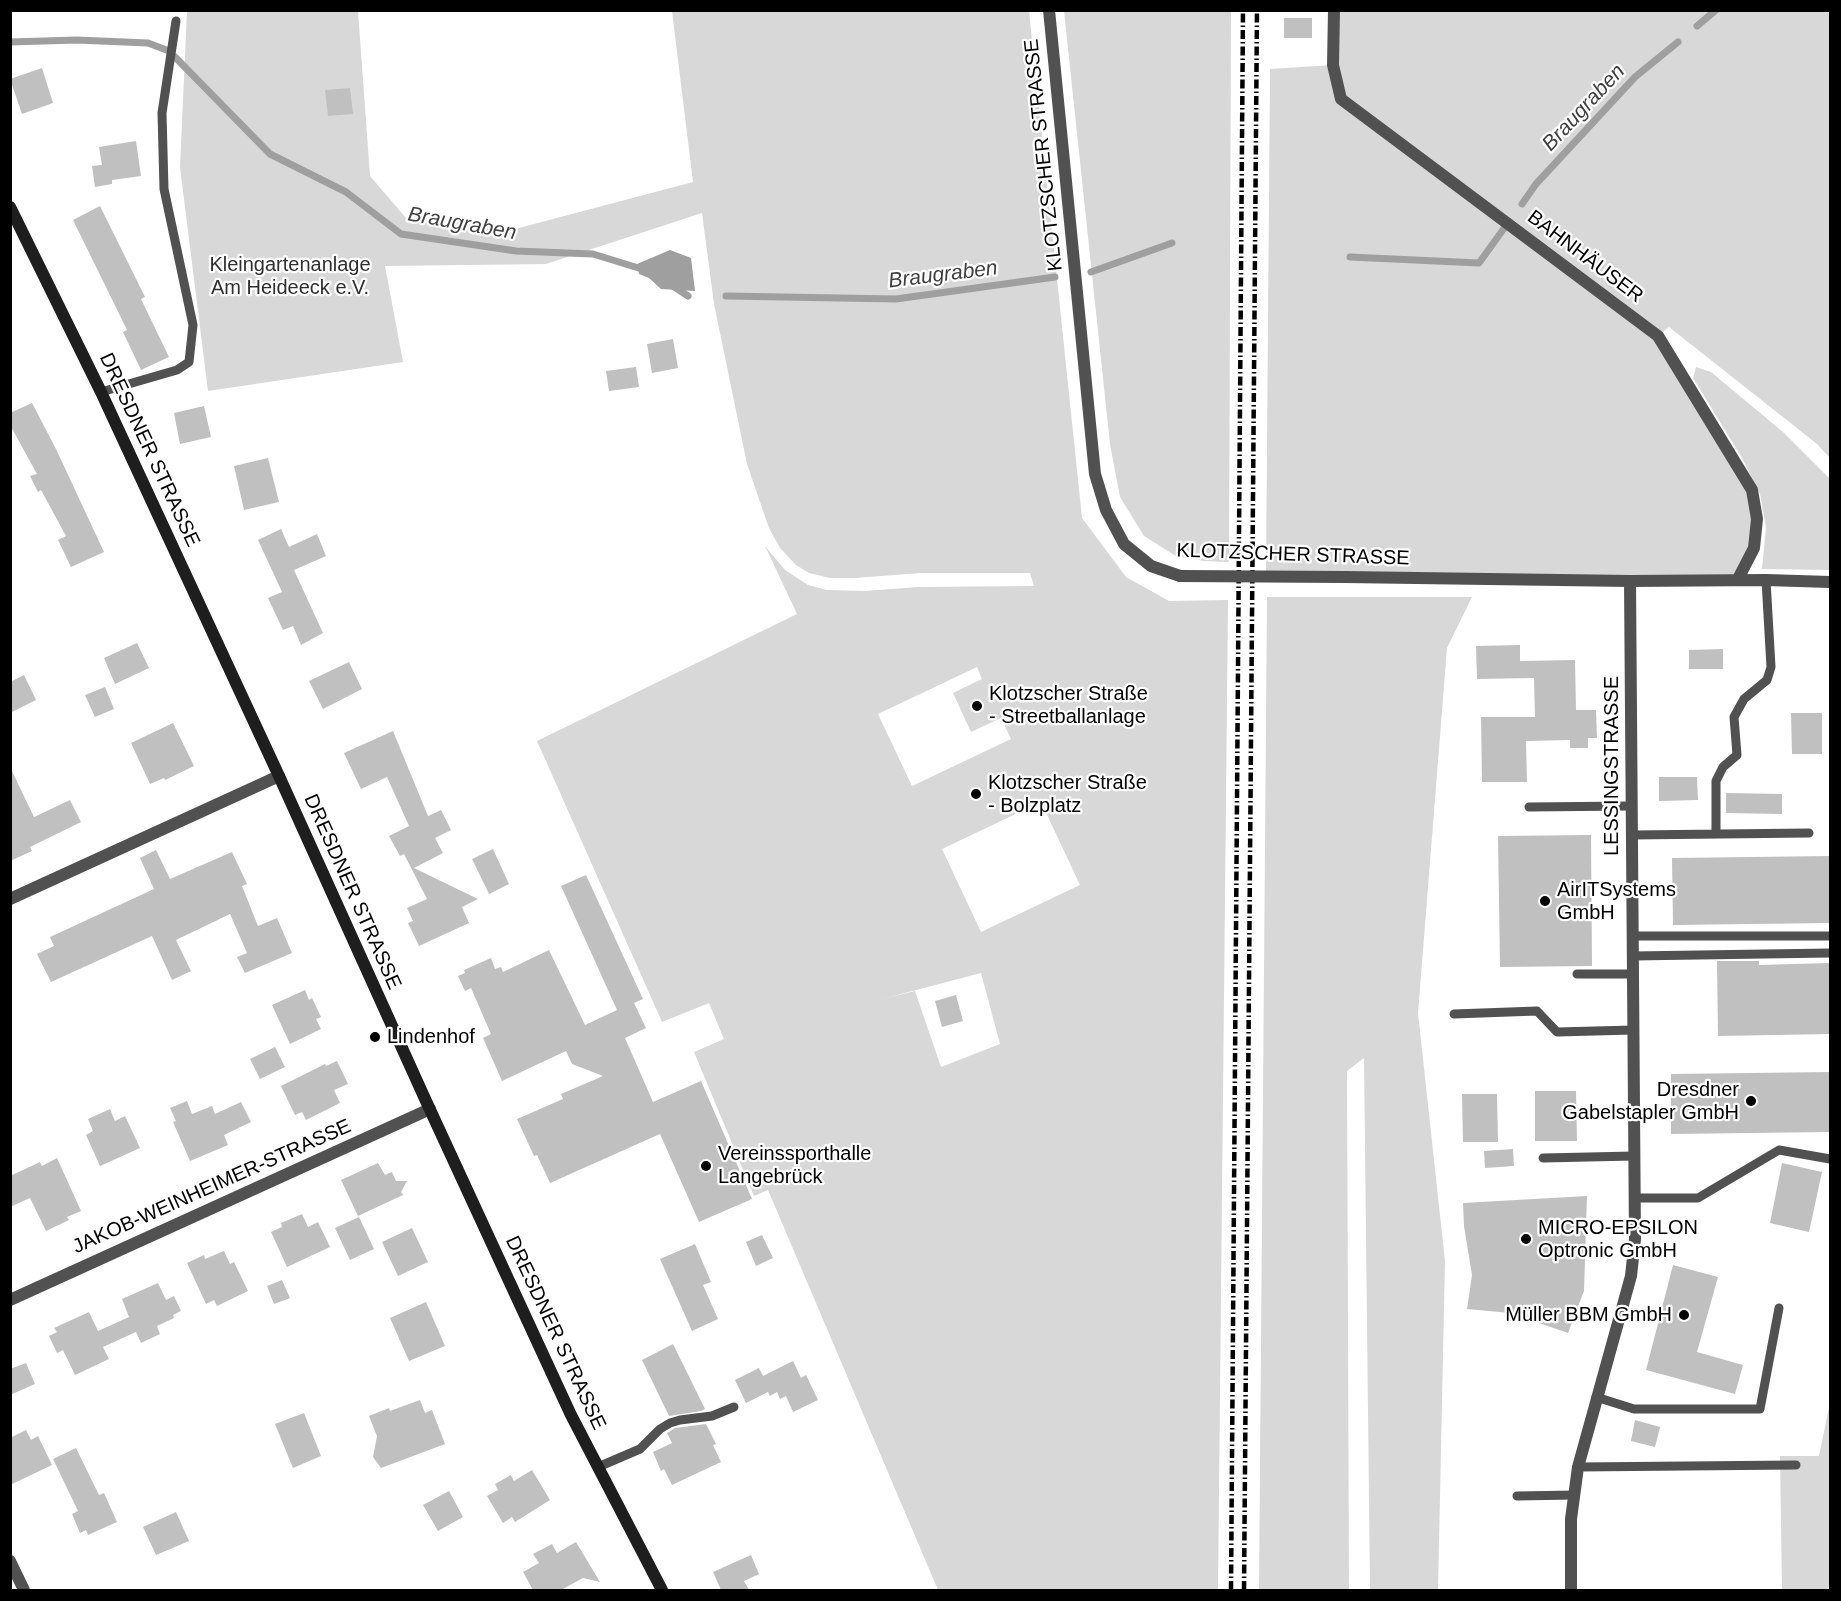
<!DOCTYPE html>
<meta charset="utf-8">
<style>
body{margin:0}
#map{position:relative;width:1841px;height:1601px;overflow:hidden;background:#fff;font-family:Helvetica,sans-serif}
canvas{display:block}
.frame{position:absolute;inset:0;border:12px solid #000;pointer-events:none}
</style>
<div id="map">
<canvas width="1841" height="1601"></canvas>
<div class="frame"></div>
</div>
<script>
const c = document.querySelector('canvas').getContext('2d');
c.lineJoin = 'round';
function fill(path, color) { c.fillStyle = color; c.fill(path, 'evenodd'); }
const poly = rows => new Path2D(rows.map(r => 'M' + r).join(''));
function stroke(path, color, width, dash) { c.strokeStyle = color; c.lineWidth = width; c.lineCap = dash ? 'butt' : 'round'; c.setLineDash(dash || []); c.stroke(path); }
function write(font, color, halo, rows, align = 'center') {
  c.font = font + ' Helvetica,sans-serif'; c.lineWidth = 4.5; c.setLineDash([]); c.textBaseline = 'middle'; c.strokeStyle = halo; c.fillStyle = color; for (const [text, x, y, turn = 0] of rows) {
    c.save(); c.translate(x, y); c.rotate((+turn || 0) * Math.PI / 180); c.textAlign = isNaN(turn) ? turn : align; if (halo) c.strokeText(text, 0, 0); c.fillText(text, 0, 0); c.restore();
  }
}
const green = poly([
 [187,11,358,11,370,176,406,218,519,228,693,182,672,11,1029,11,1082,518,1126,577,1169,601,1228,600,1218,1590,938,1590,768,1190,754,1196,694,1052,724,1039,709,1003,662,1022,537,741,797,614,765,546,785,570,808,585,827,590,865,591,918,587,1034,586,1030,573,921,573,855,578,830,578,809,573,796,565,780,548,769,528,747,464,714,304,702,213,546,264,385,266,403,362,208,391,180,167],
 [977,667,982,679,953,693,971,732,1001,718,1011,739,912,786,878,714],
 [1041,802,1080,885,981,932,942,849],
 [981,973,1000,1044,941,1067,915,991,882,999],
 [1064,11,1231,11,1229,562,1204,561,1176,556,1144,536,1120,497,1110,444],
 [1336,11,1830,11,1830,458,1817,444,1669,327,1658,336,1750,490,1752,548,1737,577,1266,574,1270,69,1333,65],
 [1696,367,1711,372,1783,432,1830,479,1830,570,1762,569,1766,528,1760,494,1742,458,1693,378],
 [1267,597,1472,597,1447,648,1418,1013,1445,1261,1438,1590,1370,1590,1364,1058,1347,1071,1349,1590,1259,1590],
 [1830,1402,1830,1590,1782,1590,1780,1456,1819,1456]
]);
const water = poly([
 [670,250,691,258,695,291,661,289,649,278,639,274,637,264]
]);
const stream = poly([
 [1697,26,1716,10],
 [10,42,77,40,148,43,169,51],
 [175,57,270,154,346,192,401,234,516,251,593,254,645,270],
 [1522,204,1536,184,1635,77,1678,42],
 [1350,257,1479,263,1505,227],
 [1091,272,1172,243],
 [673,286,688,296],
 [726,296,896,299,1055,277]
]);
const building = poly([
 [1284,18,1312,18,1312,38,1284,38],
 [42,68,53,103,22,114,10,79],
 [350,88,353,114,328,116,325,90],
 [136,141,141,176,112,180,112,184,95,187,92,166,102,165,99,147],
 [100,206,145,297,141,299,169,357,141,370,123,332,127,330,73,220],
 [673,339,678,368,652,373,647,344],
 [636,367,639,387,609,391,606,371],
 [32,403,56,449,104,552,71,567,58,540,66,536,41,490,38,492,30,476,37,474,10,425,10,413],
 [204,406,211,437,180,444,174,413],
 [268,458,279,502,244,510,234,466],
 [281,529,289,547,317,534,326,556,294,570,323,633,301,645,293,626,283,630,268,598,282,592,258,540],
 [137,643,149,668,115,684,104,658],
 [1520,645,1520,661,1575,660,1576,710,1596,710,1597,738,1588,738,1588,748,1570,748,1570,740,1526,741,1527,782,1482,782,1481,717,1535,717,1534,678,1477,679,1476,646],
 [1723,649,1723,669,1689,669,1689,650],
 [349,662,362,689,323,709,309,681],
 [24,675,36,700,10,713,10,682],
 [105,687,114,709,95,717,85,695],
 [1791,713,1822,713,1822,754,1792,754],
 [173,723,194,766,165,780,164,778,150,784,131,743],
 [393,731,428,816,441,810,451,830,435,838,443,853,414,868,478,899,462,907,469,923,419,946,408,923,413,921,407,908,427,899,404,854,400,856,389,836,409,826,387,777,361,789,344,753],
 [10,767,34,817,70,800,81,822,30,847,32,851,10,861],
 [1659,777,1697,777,1698,800,1659,801],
 [1726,793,1782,794,1782,814,1726,813],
 [1591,835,1592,966,1500,967,1498,836],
 [493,849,509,884,489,894,472,859],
 [156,850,170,879,232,852,247,884,242,886,258,926,277,918,292,953,245,973,237,957,247,953,230,914,176,940,191,971,172,980,152,936,51,982,37,954,54,946,50,937,154,889,140,858],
 [1830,856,1830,923,1673,925,1672,858],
 [586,875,643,999,634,1003,646,1028,625,1038,653,1102,701,1081,752,1199,699,1222,660,1134,550,1183,537,1155,534,1156,517,1119,563,1099,561,1094,603,1076,572,1064,566,1051,502,1081,483,1038,491,1034,471,988,465,991,458,976,465,973,464,970,491,958,495,969,501,967,503,972,549,950,585,1025,617,1010,561,886],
 [1717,961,1759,961,1759,965,1830,963,1830,1034,1718,1036],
 [305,990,309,1000,312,998,321,1017,316,1019,321,1029,290,1044,272,1005],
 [956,995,963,1021,942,1027,935,1001],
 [275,1047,285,1067,260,1079,250,1059],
 [337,1061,348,1084,334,1090,340,1103,306,1120,302,1112,295,1115,281,1086,325,1064,326,1066],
 [1830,1072,1830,1132,1671,1134,1671,1074],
 [1535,1091,1576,1091,1577,1141,1535,1141],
 [1462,1094,1497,1094,1498,1142,1463,1142],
 [187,1101,192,1114,212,1106,215,1114,241,1102,251,1122,224,1135,228,1145,190,1161,173,1122,176,1121,170,1108],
 [110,1109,115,1121,125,1116,140,1148,100,1166,86,1135,93,1131,88,1119],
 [1513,1149,1514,1166,1485,1168,1484,1151],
 [57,1158,81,1211,67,1217,69,1220,46,1231,30,1198,10,1207,10,1176,40,1162,42,1166],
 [378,1163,385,1175,392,1172,396,1181,407,1181,401,1192,403,1195,358,1216,341,1180],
 [1782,1163,1822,1172,1809,1232,1770,1223],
 [1587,1196,1584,1291,1568,1333,1510,1313,1467,1309,1472,1275,1464,1226,1463,1203],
 [302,1214,308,1227,318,1222,330,1247,287,1267,271,1232,282,1227,281,1223],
 [359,1217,374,1249,350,1260,335,1228],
 [412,1228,428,1262,398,1276,382,1242],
 [762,1235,773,1258,756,1266,746,1242],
 [695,1244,711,1282,703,1285,718,1319,692,1331,660,1259],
 [224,1251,230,1264,234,1262,248,1291,217,1306,214,1300,206,1304,187,1263,204,1255,205,1259],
 [1673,1265,1718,1277,1697,1352,1743,1365,1735,1394,1646,1370],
 [282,1280,290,1298,274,1304,267,1286],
 [158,1283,166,1300,174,1296,181,1311,173,1315,174,1318,157,1326,160,1334,141,1343,136,1332,103,1347,109,1359,75,1375,63,1350,57,1353,49,1336,57,1332,54,1328,89,1312,98,1331,129,1317,122,1299],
 [426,1302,445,1346,409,1361,390,1318],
 [673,1344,705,1409,701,1411,669,1416,642,1360],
 [793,1361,801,1378,806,1375,818,1400,793,1412,786,1396,780,1399,777,1392,770,1396,768,1392,746,1403,735,1380,759,1368,763,1376],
 [26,1363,35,1384,10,1395,10,1369],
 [420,1400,425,1413,432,1410,445,1444,381,1468,373,1457,377,1436,369,1416,389,1408,390,1411],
 [304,1413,321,1456,293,1468,275,1424],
 [1635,1420,1660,1427,1655,1447,1631,1441],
 [706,1424,716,1444,713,1445,721,1462,672,1485,664,1469,661,1471,653,1452,672,1443,667,1433,675,1428],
 [26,1430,31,1440,38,1436,52,1465,10,1485,10,1438],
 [76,1448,99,1495,104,1493,117,1522,88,1535,86,1530,80,1533,72,1514,78,1511,53,1459],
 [532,1470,550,1500,515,1522,512,1517,503,1523,487,1496,498,1490,495,1484,511,1475,514,1481],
 [449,1491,463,1517,438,1531,423,1505],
 [176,1512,189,1541,156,1555,143,1527],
 [576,1542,600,1582,583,1578,561,1590,533,1590,523,1572,539,1563,533,1554,552,1544,557,1553],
 [751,1555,759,1574,744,1581,749,1590,721,1590,713,1572]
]);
const lane = poly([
 [101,392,177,370,189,362,193,325,164,189,162,113,176,21],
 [1529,807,1631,806],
 [1716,834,1716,781,1723,767,1737,755,1734,717,1744,699,1767,680,1771,667,1766,580],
 [1632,835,1809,833],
 [1632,936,1830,936],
 [1633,956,1830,953],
 [1577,974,1633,974],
 [1454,1014,1537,1011,1557,1032,1633,1030],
 [1543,1158,1634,1156],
 [1634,1198,1698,1198,1779,1150,1830,1159],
 [1596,1397,1634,1409,1760,1409,1779,1308],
 [598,1467,640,1449,660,1429,670,1423,680,1420,712,1416,734,1407],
 [1578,1467,1796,1465],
 [1517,1496,1575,1495]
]);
const street = poly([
 [1049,10,1095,474,1106,510,1124,544,1151,566,1180,576],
 [1334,10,1333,65,1341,99,1658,336,1752,490,1757,519,1754,548,1738,579],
 [1345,577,1630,581,1766,580,1830,582],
 [10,899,279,776],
 [10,1300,430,1109],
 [10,1561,24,1590],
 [1571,1590,1571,1519,1578,1467,1631,1276,1635,1239,1630,581]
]);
const secondary = poly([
 [10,207,101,392,279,776,426,1101,571,1415,662,1590]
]);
const rail = poly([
 [1231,1590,1243,10],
 [1244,1590,1257,10]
]);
const streetBridge = poly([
 [1180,576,1345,577]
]);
const markers = [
 [977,706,6,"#000"],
 [976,794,6,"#000"],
 [1545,901,6,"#000"],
 [375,1037,6,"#000"],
 [1751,1101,6,"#000"],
 [706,1166,6,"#000"],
 [1526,1239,6,"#000"],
 [1684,1315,6,"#000"]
];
const streetNames = [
 ["KLOTZSCHER STRASSE",1044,155,-96],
 ["BAHNHÄUSER",1585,257,37],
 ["DRESDNER STRASSE",149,450,65],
 ["KLOTZSCHER STRASSE",1293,555,2],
 ["LESSINGSTRASSE",1612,766,-90],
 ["DRESDNER STRASSE",352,892,66],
 ["JAKOB-WEINHEIMER-STRASSE",212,1187,-24],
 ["DRESDNER STRASSE",555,1333,65]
];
const parkNames = [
 ["Kleingartenanlage",290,265],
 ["Am Heideeck e.V.",290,288]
];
const poiNames = [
 ["Klotzscher Straße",989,694],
 ["- Streetballanlage",989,717],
 ["Klotzscher Straße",988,783],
 ["- Bolzplatz",988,806],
 ["AirITSystems",1557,890],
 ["GmbH",1557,913],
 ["Lindenhof",387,1037],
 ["Dresdner",1739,1090,"right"],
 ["Gabelstapler GmbH",1739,1113,"right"],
 ["Vereinssporthalle",718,1154],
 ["Langebrück",718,1177],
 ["MICRO-EPSILON",1538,1228],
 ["Optronic GmbH",1538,1251],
 ["Müller BBM GmbH",1672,1315,"right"]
];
const waterNames = [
 ["Braugraben",1584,108,-47],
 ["Braugraben",462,224,10],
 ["Braugraben",943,275,-7]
];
fill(green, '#d8d8d8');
fill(water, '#9f9f9f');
stroke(stream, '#9f9f9f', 7);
fill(building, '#c0c0c0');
stroke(lane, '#515151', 9);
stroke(street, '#515151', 12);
stroke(secondary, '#1e1e1e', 12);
stroke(rail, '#000', 4.5, [9, 3, 1.5, 3]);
stroke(streetBridge, '#515151', 12);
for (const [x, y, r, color] of markers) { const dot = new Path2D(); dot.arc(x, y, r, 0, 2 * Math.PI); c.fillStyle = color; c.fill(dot); stroke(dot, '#fff', 2); }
write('20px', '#000', '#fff', streetNames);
write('20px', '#2f2f2f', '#fff', parkNames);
write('20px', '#000', '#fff', poiNames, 'left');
write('italic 21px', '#404040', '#fff', waterNames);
</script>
